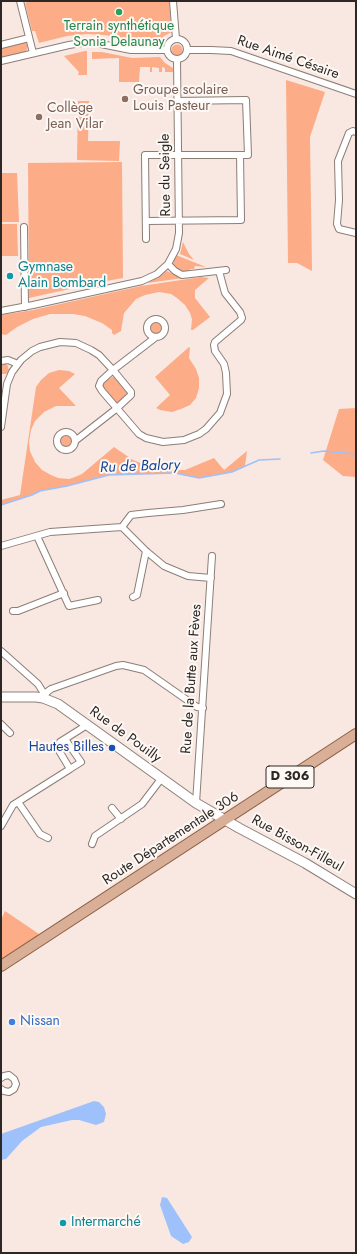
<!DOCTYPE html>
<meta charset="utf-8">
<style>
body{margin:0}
#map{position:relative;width:357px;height:1254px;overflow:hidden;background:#f8e8e1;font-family:Jost,sans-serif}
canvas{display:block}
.frame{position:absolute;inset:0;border:2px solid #2d2825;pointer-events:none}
</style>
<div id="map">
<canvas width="357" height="1254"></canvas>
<div class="frame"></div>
</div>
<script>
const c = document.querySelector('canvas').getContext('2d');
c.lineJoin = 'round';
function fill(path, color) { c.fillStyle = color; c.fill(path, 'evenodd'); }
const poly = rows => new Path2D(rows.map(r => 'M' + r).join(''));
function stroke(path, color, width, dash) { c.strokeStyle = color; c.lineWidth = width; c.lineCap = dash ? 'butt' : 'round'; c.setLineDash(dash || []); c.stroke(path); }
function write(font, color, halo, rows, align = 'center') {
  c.font = font + ' Jost,sans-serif'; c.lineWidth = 4; c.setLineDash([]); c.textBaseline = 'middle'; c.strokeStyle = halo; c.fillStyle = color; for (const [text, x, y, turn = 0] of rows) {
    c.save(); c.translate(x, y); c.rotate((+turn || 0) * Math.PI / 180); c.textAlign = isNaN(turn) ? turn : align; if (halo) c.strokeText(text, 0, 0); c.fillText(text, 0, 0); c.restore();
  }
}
const green = poly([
 [30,1,169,1,172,32,164,36,160,41,141,41,104,35,87,34,67,36,39,43,35,31,32,31,25,3],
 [25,41,28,46,26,52,1,58,1,46],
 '171.5 50a5.5 5.5 0 1 1 11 0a5.5 5.5 0 1 1-11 0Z',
 [85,51,87,51,87,75,78,75,79,72,64,56],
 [92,52,102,52,132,58,160,57,165,63,173,68,173,72,165,72,165,68,162,67,162,72,159,72,159,68,152,67,152,72,150,72,150,67,140,67,139,82,119,82,119,58,92,59],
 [286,80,325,92,310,137,312,271,297,263,288,263],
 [78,101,89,101,88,141,120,141,119,161,77,160],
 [122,162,123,278,101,282,29,298,28,163],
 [1,173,17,173,19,222,1,222],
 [1,224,17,224,18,256,1,256],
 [183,242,189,254,194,260,180,254],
 [176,255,206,267,195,266,194,269,190,269,189,271,179,271,174,267,173,264],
 [167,271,183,278,148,283,165,272],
 [201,277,209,278,195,290,195,298,210,317,193,330,191,330,192,319,190,313,185,305,177,298,171,294,159,292,145,295,136,299,124,313,121,331,114,335,112,333,112,330,102,323,85,316,73,314,50,314,33,319,17,327,6,335,1,334,1,315,33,310,141,286],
 '150 328a6 6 0 1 1 12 0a6 6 0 1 1-12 0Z',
 [189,347,190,348,189,358,196,369,199,378,199,388,196,398,190,405,181,409,172,412,160,410,156,408,170,395,155,377],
 [1,364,6,364,8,366,9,372,6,374,1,374],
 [59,370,69,371,75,374,59,388,76,406,56,406,44,412,35,421,31,430,29,442,30,451,35,462,42,470,51,475,58,478,69,479,75,477,82,474,114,447,133,460,151,467,166,470,185,470,214,458,224,470,247,451,245,466,232,472,199,478,175,473,109,475,67,486,40,491,32,495,1,505,1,500,20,495,36,387,41,380,49,373],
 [114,376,127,391,128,394,117,404,105,392,103,386,104,382],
 [356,408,356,477,343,476,323,460,339,409],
 '60.5 441a5.5 5.5 0 1 1 11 0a5.5 5.5 0 1 1-11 0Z',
 [5,911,42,936,1,963,1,920]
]);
const water = poly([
 [94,1101,99,1102,104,1107,106,1114,104,1122,96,1125,79,1120,72,1120,41,1127,22,1141,6,1159,1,1160,1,1134],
 [162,1197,167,1198,192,1237,189,1242,183,1244,171,1236,160,1205]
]);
const stream = poly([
 [311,453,324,451,356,454],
 [1,505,32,495,40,491,67,486,109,475,175,473,199,478,232,472,259,460,280,459]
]);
const street = poly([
 [20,1,33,53],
 [173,1,176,39],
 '167 49a10 10 0 1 1 20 0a10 10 0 1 1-20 0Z',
 [1,45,29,38],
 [187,50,211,50,231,51,356,94],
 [1,61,69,45,81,43,96,43,131,50,166,50],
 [356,132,353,131,349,133,338,161,339,200,337,224,339,229,356,233],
 [146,221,241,220,240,155],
 [24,227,25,307],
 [146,239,145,155,248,155,246,100,177,101],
 [168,264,176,249,179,233,177,60],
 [1,311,33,305,142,281,157,274,168,264,175,271,182,275,226,270],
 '147 328a9 9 0 1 1 18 0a9 9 0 1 1-18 0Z',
 [156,337,113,370,101,381,99,386,102,391,139,434,146,438,163,442,184,440,199,434,206,429,220,413,227,394,226,373,224,364,215,351,214,345,215,342,241,320,242,318,240,312,225,293,219,271],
 [1,361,8,360,18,364],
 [1,427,7,384,12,372,21,360,32,351,40,347,60,342,76,343,91,350,99,355,113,370,131,392,131,395,116,409,75,441],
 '57 441a9 9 0 1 1 18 0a9 9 0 1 1-18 0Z',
 [122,527,131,515,148,513,183,510,221,504],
 [37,536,69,606,98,600],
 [1,546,50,532,122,527,146,551,164,566,188,576,211,578],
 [133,597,137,595,146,551],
 [13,611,18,611,64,593],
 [1,651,38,684,43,692,43,697],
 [43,698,47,692,51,689,116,666,123,665,144,670,197,707,203,708],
 [1,724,10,733],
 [65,739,81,762,70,769],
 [18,802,40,834,48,838],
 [196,803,212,556],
 [112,808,121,819],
 [1,826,13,805,70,769,58,749,60,742,87,725],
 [92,844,95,836,142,804,161,779],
 [1,1078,4,1076,9,1075,14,1079,16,1084,14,1089,9,1092,4,1091,1,1089]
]);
const secondary = poly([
 [1,697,36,697,43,698,58,704,196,803,239,828,305,863,356,894]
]);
const primary = poly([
 [1,966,356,734]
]);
const markers = [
 [119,12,4,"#2e9e5b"],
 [125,99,4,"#8d6e63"],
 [39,117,4,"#8d6e63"],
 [10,276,4,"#0f9aa8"],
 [112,748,4,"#1a4fb4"],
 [12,1022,4,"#3f7fe0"],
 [63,1223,4,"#0f9aa8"]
];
const shields = [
 [290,777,48]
];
const shieldNames = [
 ["D 306",290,777]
];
const leisureNames = [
 ["Terrain synthétique",119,27],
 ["Sonia Delaunay",119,43]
];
const streetNames = [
 ["Rue Aimé Césaire",288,58,19],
 ["Rue du Seigle",166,175,-91],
 ["Rue de la Butte aux Fèves",192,679,-86],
 ["Rue de Pouilly",125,735,36],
 ["Route Départementale 306",171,839,-33],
 ["Rue Bisson-Filleul",297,844,29]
];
const educationNames = [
 ["Groupe scolaire",133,91],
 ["Louis Pasteur",133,107],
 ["Collège",47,109],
 ["Jean Vilar",47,125]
];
const cultureNames = [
 ["Gymnase",18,268],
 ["Alain Bombard",18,284],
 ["Intermarché",71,1223]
];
const transitNames = [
 ["Hautes Billes",104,748]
];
const shopNames = [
 ["Nissan",20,1022]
];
const waterNames = [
 ["Ru de Balory",140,467,-2]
];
fill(green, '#fcac87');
fill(water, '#9fc1fb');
stroke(stream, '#9fc1fb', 1.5);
stroke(street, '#8c7e77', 8);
stroke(secondary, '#8c7e77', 11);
stroke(primary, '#8c5f42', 12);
stroke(street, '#fff', 6);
stroke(secondary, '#fff', 9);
stroke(primary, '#d9b097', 10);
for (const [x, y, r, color] of markers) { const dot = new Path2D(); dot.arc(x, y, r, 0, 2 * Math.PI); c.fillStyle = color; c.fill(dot); stroke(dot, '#fef8f5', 1.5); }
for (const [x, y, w] of shields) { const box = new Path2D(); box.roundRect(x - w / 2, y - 11, w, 22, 3); c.fillStyle = '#fef8f5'; c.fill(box); stroke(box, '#2d2825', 1); }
write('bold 13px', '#2d2825', null, shieldNames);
write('14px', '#27864d', '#fef8f5', leisureNames);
write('14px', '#2d2825', '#fef8f5', streetNames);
write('14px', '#785e54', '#fef8f5', educationNames, 'left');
write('14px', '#0d838f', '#fef8f5', cultureNames, 'left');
write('14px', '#164399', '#fef8f5', transitNames, 'right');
write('14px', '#366cbe', '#fef8f5', shopNames, 'left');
write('italic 15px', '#154495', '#fef8f5', waterNames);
</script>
